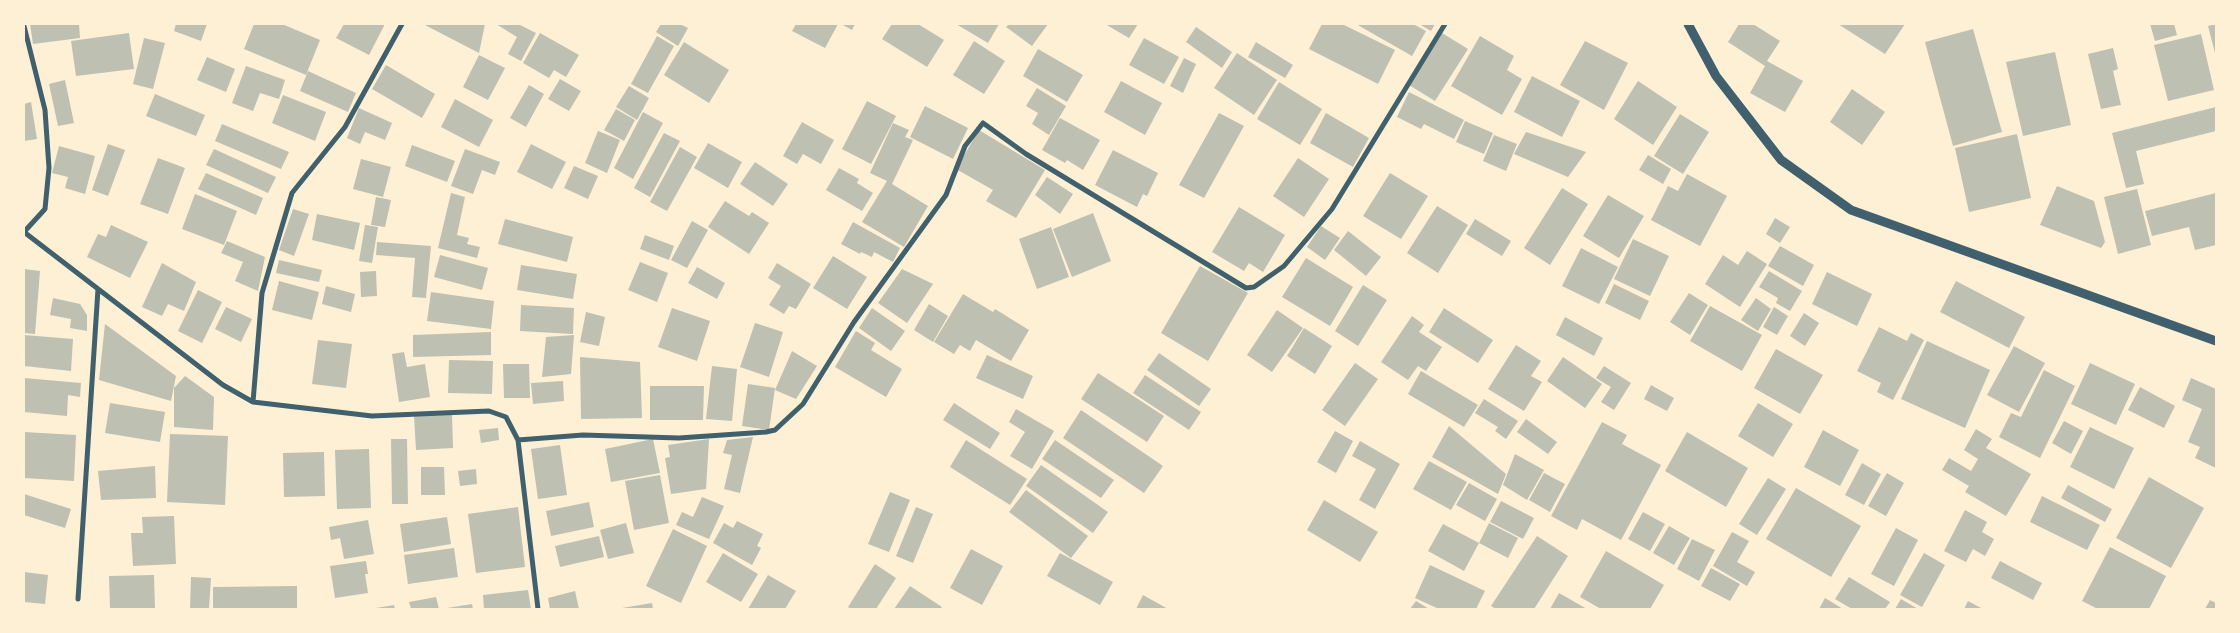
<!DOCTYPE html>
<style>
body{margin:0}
#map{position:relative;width:2240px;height:633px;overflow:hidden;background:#fdf0d5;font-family:Bitter,serif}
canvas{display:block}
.frame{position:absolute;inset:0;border:25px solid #fdf0d5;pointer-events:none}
</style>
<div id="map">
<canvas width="2240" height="633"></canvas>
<div class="frame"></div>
</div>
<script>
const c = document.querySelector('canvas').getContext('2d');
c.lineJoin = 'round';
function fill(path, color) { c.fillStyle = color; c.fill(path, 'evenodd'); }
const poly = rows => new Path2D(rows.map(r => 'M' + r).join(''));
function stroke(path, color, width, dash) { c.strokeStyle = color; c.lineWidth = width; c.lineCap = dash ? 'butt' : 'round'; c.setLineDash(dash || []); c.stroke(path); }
const building = poly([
 [30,24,79,24,80,38,33,44],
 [176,24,207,24,201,41,174,31],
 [254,24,282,24,320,40,306,75,244,49],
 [344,24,385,24,369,55,336,38],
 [423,24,485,24,479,53],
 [496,24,518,24,536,33,521,61,508,54,517,37],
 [661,24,680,24,688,28,678,46,656,32],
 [796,24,838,24,825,48,792,31],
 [841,24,855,24,852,30],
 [892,24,918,24,944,40,927,67,882,39],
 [956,24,999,24,988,43],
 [1009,24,1048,24,1032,46,1006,27],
 [1105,24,1138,24,1129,38],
 [1322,24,1342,24,1395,50,1378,84,1309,49],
 [1356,24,1413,24,1426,31,1412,56],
 [1419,24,1435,24,1431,31],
 [1739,24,1753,24,1780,41,1767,61,1803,81,1785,112,1750,93,1765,66,1728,42],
 [1838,24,1905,24,1885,54],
 [2150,24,2174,24,2177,35,2155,41],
 [2216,24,2216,57,2208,26],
 [1196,27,1232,52,1222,68,1186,42],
 [1973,29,2002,132,1953,146,1925,42],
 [129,33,134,69,76,76,71,41],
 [540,33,579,55,566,77,554,70,549,78,523,63],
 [1442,33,1468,49,1435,101,1409,85],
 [2201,34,2214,90,2168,101,2154,45],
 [657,36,674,46,648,93,631,84],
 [1480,36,1514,56,1507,70,1522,79,1502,115,1451,86],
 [144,38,165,43,153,89,133,84],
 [1144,38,1179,57,1164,84,1129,65],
 [974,41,1005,61,984,94,953,75],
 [1585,41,1628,63,1604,110,1560,85],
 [684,42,729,70,709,103,664,75],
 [1256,42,1293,65,1285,78,1248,57],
 [2113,48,2118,69,2113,71,2121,105,2101,109,2088,54],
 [1038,49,1083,75,1067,102,1023,76],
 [2055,52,2071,125,2023,136,2006,62],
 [1237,53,1277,80,1254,115,1214,88],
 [479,55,505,68,488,100,463,87],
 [207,57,235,69,226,92,197,80],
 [1184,58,1196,64,1183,93,1170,86],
 [386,65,435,94,422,118,372,89],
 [246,66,285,80,279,99,260,93,253,111,232,103],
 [308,71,356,93,348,112,300,91],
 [1532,76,1580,101,1562,137,1514,112],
 [560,79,581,91,569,111,548,99],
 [65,80,74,123,58,126,49,84],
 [1121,81,1162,103,1145,135,1104,112],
 [1638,81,1677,107,1653,145,1614,119],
 [1279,82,1322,109,1300,145,1257,119],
 [529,85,544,94,526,127,510,118],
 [629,86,649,98,637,120,616,107],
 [1037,88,1066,106,1049,135,1032,124,1038,113,1026,106],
 [1852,89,1885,112,1862,145,1830,122],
 [1409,92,1464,120,1454,139,1424,124,1421,129,1397,117],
 [155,94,205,115,196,136,146,116],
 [283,95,326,112,315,141,272,123],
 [455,99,493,120,479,147,441,127],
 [867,101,896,116,871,164,842,149],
 [31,102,37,139,24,141,24,104],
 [925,106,968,128,953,159,910,137],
 [2216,107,2216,131,2136,151,2144,184,2126,188,2112,133],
 [359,108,392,123,385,140,365,132,360,144,347,138],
 [616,109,635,120,624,141,604,130],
 [643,112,663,123,633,179,614,168],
 [1219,113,1244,126,1204,198,1179,185],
 [1326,113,1369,138,1353,167,1310,143],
 [1680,114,1709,132,1683,174,1654,156],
 [1060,118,1100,140,1083,170,1067,160,1065,163,1042,150],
 [1465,121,1493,133,1484,154,1456,142],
 [802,122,834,140,821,164,803,154,797,164,783,156],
 [893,123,909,130,905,137,913,140,892,184,928,206,904,247,862,222,887,181,870,173],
 [222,124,289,152,281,169,215,141],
 [979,130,1045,170,1016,218,986,201,993,190,956,169],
 [598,131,620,140,607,173,585,163],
 [1526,132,1586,152,1568,177,1514,154],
 [664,133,680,141,650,197,634,188],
 [2017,134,2031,198,1969,212,1955,148],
 [1494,135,1517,144,1506,171,1483,161],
 [708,143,742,162,728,188,694,168],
 [108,144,125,150,108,196,92,190],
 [531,144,566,162,552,189,517,172],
 [412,145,455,161,447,182,405,166],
 [59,146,95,156,85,194,65,188,68,177,52,173],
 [680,147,697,157,667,211,650,202],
 [214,149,276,177,268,193,206,165],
 [465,149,500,162,495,175,482,170,473,194,451,186],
 [1113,150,1158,173,1147,196,1143,194,1137,207,1095,185],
 [1648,155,1671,169,1663,184,1639,170],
 [158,158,185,168,168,214,140,204],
 [1298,158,1329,179,1304,217,1273,196],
 [361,159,391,167,383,197,353,189],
 [755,162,788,184,773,206,740,184],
 [574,166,598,176,588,199,564,188],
 [839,168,859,179,857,183,873,193,862,211,826,190],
 [206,173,263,198,256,215,198,189],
 [1390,173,1428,196,1401,239,1363,216],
 [1687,174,1727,196,1700,246,1651,220,1668,186,1678,191],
 [1047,177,1073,194,1060,214,1035,195],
 [2057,186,2094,201,2105,242,2101,248,2040,225],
 [1562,188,1588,204,1550,265,1524,248],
 [2137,189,2151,245,2118,254,2104,197],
 [451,193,465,197,457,235,469,238,467,244,480,247,477,258,438,248],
 [2216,193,2216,245,2195,250,2189,227,2152,236,2145,211],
 [195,194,237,211,224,245,182,229],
 [1608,195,1644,216,1619,258,1583,236],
 [376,197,391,200,385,227,371,225],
 [725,201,749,216,752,212,769,223,749,254,708,227],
 [1437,206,1468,225,1438,273,1407,253],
 [1239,207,1285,235,1263,272,1249,263,1244,271,1212,252],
 [293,209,309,214,294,256,279,250],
 [1093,213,1111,261,1072,277,1053,229],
 [317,214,360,223,354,250,312,240],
 [1775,218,1790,227,1780,243,1766,234],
 [505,219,573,237,567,262,498,244],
 [1475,219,1511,241,1502,256,1466,234],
 [692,221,708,230,687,268,671,260],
 [853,222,900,248,893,262,874,252,872,257,861,252,860,254,841,244],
 [111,225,148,242,130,278,87,257,98,234,106,237],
 [365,225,378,227,372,263,359,261],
 [1321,226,1340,238,1325,260,1307,247],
 [1051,227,1069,277,1037,289,1019,239],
 [1348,231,1381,257,1366,276,1334,250],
 [645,235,674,246,669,260,640,249],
 [1633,239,1669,256,1650,296,1614,279],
 [227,241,265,257,258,291,235,281,243,262,221,253],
 [377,242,431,246,426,298,412,297,415,258,376,255],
 [1780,246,1814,265,1803,286,1768,266],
 [1581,248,1618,267,1599,304,1562,286],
 [1747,251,1767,264,1740,307,1705,284,1723,255,1738,265],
 [440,255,488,268,482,290,434,277],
 [833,256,867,277,847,309,813,288],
 [1306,258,1353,287,1330,326,1282,297],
 [279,260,322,270,319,282,276,273],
 [640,262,668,273,657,302,628,290],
 [162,263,196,282,184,311,168,304,162,316,142,307],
 [777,263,811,284,796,309,789,306,784,314,769,305,781,286,768,278],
 [521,265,577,274,573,299,517,290],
 [1200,266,1248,293,1208,361,1161,333],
 [697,267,725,283,717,299,688,283],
 [24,269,40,271,35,334,24,333],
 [902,269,933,284,907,323,878,303],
 [376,271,377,296,361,297,360,272],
 [1769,271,1802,291,1790,311,1776,303,1778,298,1759,287],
 [1827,272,1872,294,1857,326,1812,304],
 [279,281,319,292,312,320,272,310],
 [1956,281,2025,317,2009,348,1940,312],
 [1614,284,1649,301,1640,320,1605,303],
 [1363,285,1387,300,1358,346,1335,331],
 [326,286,355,294,351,312,322,304],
 [198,290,222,302,202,343,178,331],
 [431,292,494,301,491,329,427,321],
 [1689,293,1708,305,1690,335,1670,322],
 [963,294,993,312,995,309,1029,330,1011,361,976,340,970,351,960,345,954,354,934,342],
 [53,298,80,304,87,315,87,331,70,328,71,319,50,315],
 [1756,298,1771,309,1758,331,1741,320],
 [929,304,948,316,933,342,914,330],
 [521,305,574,308,573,334,520,331],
 [1710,306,1762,335,1742,371,1690,341],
 [226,307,252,319,241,342,215,329],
 [1774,307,1788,316,1777,335,1763,327],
 [672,308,710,321,697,361,658,347],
 [872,308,905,331,891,351,859,328],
 [1444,308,1493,340,1478,363,1429,332],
 [1277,310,1303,328,1272,372,1247,355],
 [586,312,605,317,599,346,580,342],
 [1804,313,1819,323,1805,346,1790,336],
 [1412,316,1424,325,1419,332,1442,347,1426,371,1418,366,1408,380,1381,362],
 [1565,317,1603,338,1594,356,1556,335],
 [755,323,783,332,769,377,740,367],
 [105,324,176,376,171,401,99,380],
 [1879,327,1907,341,1911,333,1924,340,1893,400,1877,392,1881,383,1857,371],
 [1304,328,1332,346,1315,374,1287,356],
 [856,331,875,343,871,350,902,369,886,397,835,367],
 [491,332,491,355,413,357,413,335],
 [24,335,73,339,71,371,24,366],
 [574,335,571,374,542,377,546,337],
 [318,340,352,344,346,388,312,384],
 [1927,341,1990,370,1965,428,1901,399],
 [1516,345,1541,361,1531,376,1542,382,1524,411,1488,389],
 [2014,346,2045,363,2019,412,1987,395],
 [1776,349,1823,375,1800,414,1754,388],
 [792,351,817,366,796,399,775,390],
 [404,352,407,367,425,364,430,397,399,402,392,354],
 [1159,353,1211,389,1199,406,1147,370],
 [987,355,1033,376,1023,399,976,378],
 [580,357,640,362,642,418,581,419],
 [1563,357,1602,384,1585,408,1547,381],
 [449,360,493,361,492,394,448,393],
 [1355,363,1378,379,1345,426,1322,410],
 [2090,363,2135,384,2116,425,2071,404],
 [503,364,529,364,530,398,504,398],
 [712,366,737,369,732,421,706,419],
 [1604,366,1631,383,1614,410,1601,402,1611,387,1596,378],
 [2044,370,2075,386,2040,458,1999,437,2011,413,2021,417],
 [1421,371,1478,405,1464,427,1408,394],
 [1098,373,1164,416,1147,442,1081,399],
 [1145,375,1201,412,1189,430,1133,393],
 [185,376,214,397,213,430,174,427,174,388],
 [24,378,81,383,80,397,68,395,67,416,24,412],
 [2191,378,2216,389,2216,468,2195,458,2200,447,2188,442,2202,409,2182,400],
 [563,381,564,401,533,404,531,383],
 [748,384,775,388,769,430,742,426],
 [1651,385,1674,398,1667,411,1644,399],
 [650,386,704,386,703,420,650,420],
 [2140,387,2175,406,2164,428,2128,410],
 [1484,399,1518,421,1506,439,1495,431,1498,427,1475,413],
 [110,403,165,412,160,442,105,433],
 [954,403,1000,433,990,449,943,420],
 [1758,403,1793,424,1773,457,1738,436],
 [1016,409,1054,431,1032,469,1010,456,1025,432,1009,422],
 [1081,410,1163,466,1144,493,1063,438],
 [452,414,453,448,416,450,414,416],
 [1526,419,1557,442,1548,454,1517,432],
 [2064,421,2083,431,2071,454,2052,443],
 [1602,422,1627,435,1622,444,1661,465,1621,540,1582,519,1577,530,1551,516],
 [1449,426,1506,474,1498,494,1432,457],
 [2090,427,2134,448,2114,489,2070,467],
 [498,428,499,440,481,443,479,430],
 [1976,429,1992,439,1986,448,2031,474,2006,516,1965,492,1969,486,1942,470,1949,458,1971,471,1978,459,1964,450],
 [1823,430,1859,450,1840,486,1804,467],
 [1335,431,1353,441,1336,473,1317,462],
 [24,432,76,435,74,481,24,478],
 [1687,432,1748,468,1726,507,1665,471],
 [170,434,228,436,225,505,167,502],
 [753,437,740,493,724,489,732,455,723,453,727,440],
 [391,439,407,439,408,504,392,504],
 [653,439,660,473,611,482,605,449],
 [709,439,706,489,671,494,665,458,670,457,668,445],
 [966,440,1027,479,1010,505,950,467],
 [1055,440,1114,480,1101,498,1042,459],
 [1360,441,1400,464,1375,509,1359,500,1376,469,1352,456],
 [560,445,567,495,538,499,531,449],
 [369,449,371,508,337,509,335,450],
 [324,452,325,496,284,497,283,453],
 [1515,454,1544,470,1527,500,1503,485],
 [1429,461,1467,482,1451,510,1413,489],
 [1862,463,1881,474,1864,505,1845,495],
 [1041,465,1108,512,1093,533,1026,486],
 [155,466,156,498,101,500,98,471],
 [421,467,444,467,445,495,421,495],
 [476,469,477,484,460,486,458,471],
 [1544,473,1565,484,1550,512,1529,500],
 [1887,473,1904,483,1886,516,1868,506],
 [660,475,669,523,634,530,625,481],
 [2149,477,2204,508,2171,568,2116,538],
 [1768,478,1786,489,1757,535,1739,524],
 [1469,483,1497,499,1485,521,1456,505],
 [2068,485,2112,509,2105,522,2061,498],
 [1796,488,1861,526,1831,577,1766,539],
 [1026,490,1088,536,1071,558,1009,512],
 [890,492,910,500,889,552,868,544],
 [24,494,71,509,65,528,24,515],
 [2042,496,2100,525,2087,550,2030,522],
 [702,497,724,506,709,539,676,525,682,512,693,517],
 [1324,500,1378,532,1360,562,1307,530],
 [1501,501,1534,518,1523,539,1490,522],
 [589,502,594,527,551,536,546,511],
 [518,507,525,567,476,573,468,514],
 [916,507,933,514,913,563,896,556],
 [1965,510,1987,522,1982,532,1994,539,1985,556,1973,549,1966,562,1944,551],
 [1643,512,1665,524,1650,551,1628,539],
 [174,516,176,564,133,566,131,533,143,533,142,517],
 [447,517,451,544,404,552,400,524],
 [368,520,374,554,344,559,340,538,331,540,329,527],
 [737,521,763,534,757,546,761,548,752,565,713,543,724,523,733,528],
 [626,523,634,553,608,559,600,530],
 [1489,523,1518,538,1508,558,1479,543],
 [1443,524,1479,543,1464,571,1428,551],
 [1669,526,1690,538,1674,565,1653,553],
 [1896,528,1918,540,1894,586,1871,574],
 [673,529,707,546,681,603,646,586],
 [1732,532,1749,541,1737,562,1755,572,1747,586,1713,566],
 [599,536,604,557,560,567,555,546],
 [1537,536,1568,556,1534,609,1496,609,1491,606],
 [1692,539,1715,550,1699,581,1677,569],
 [2110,547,2166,576,2149,609,2098,609,2082,601],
 [454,548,458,577,408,584,404,555],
 [971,549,1003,566,982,605,950,588],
 [1606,551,1664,585,1650,609,1601,609,1580,597],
 [723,553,758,574,741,602,706,582],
 [1060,553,1113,582,1100,605,1047,576],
 [1924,553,1945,565,1922,607,1900,595],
 [366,561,368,574,365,574,368,593,335,598,330,566],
 [2000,561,2042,583,2033,600,1991,578],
 [875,564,896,578,876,609,851,609,848,607],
 [1430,565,1485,591,1476,609,1439,609,1415,598],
 [1711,568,1740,584,1730,601,1701,586],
 [24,572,48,575,45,604,24,602],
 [154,575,155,609,110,609,109,576],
 [768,575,796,591,785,609,748,609],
 [191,577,211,578,209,609,190,609],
 [1849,577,1890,602,1885,609,1852,609,1835,599],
 [297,586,297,609,213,609,213,587],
 [910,586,942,607,940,609,894,609],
 [528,590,531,609,484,609,483,595],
 [575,591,579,609,550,609,548,598],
 [1559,593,1587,609,1550,609],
 [1143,595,1168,609,1136,609],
 [436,597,439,609,411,609,409,602],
 [1825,598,1843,609,1819,609],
 [1901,599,1918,609,1895,609],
 [2210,600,2216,603,2216,609,2205,609],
 [1416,601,1429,609,1410,609],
 [1968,601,1983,609,1964,609],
 [652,603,653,609,622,609,622,608],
 [472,604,473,609,447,609,447,608],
 [394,605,395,609,376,609,376,608]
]);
const minor = poly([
 [24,26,45,110,49,168,45,209,24,232],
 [24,232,223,385,253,402,372,416,489,411,506,417,518,440,538,609],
 [253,402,262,293,292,193,345,127,402,24],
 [518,440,583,435,679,438,766,432,775,430,803,404,854,322,946,195,965,146,983,123,1026,154,1246,288,1254,287,1284,266,1332,209,1445,24],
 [78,599,98,289]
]);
const tertiary = poly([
 [1688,24,1716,76,1781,160,1851,210,2216,341]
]);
fill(building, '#bec0b2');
stroke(minor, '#3f606c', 5);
stroke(tertiary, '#3f606c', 9);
</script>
